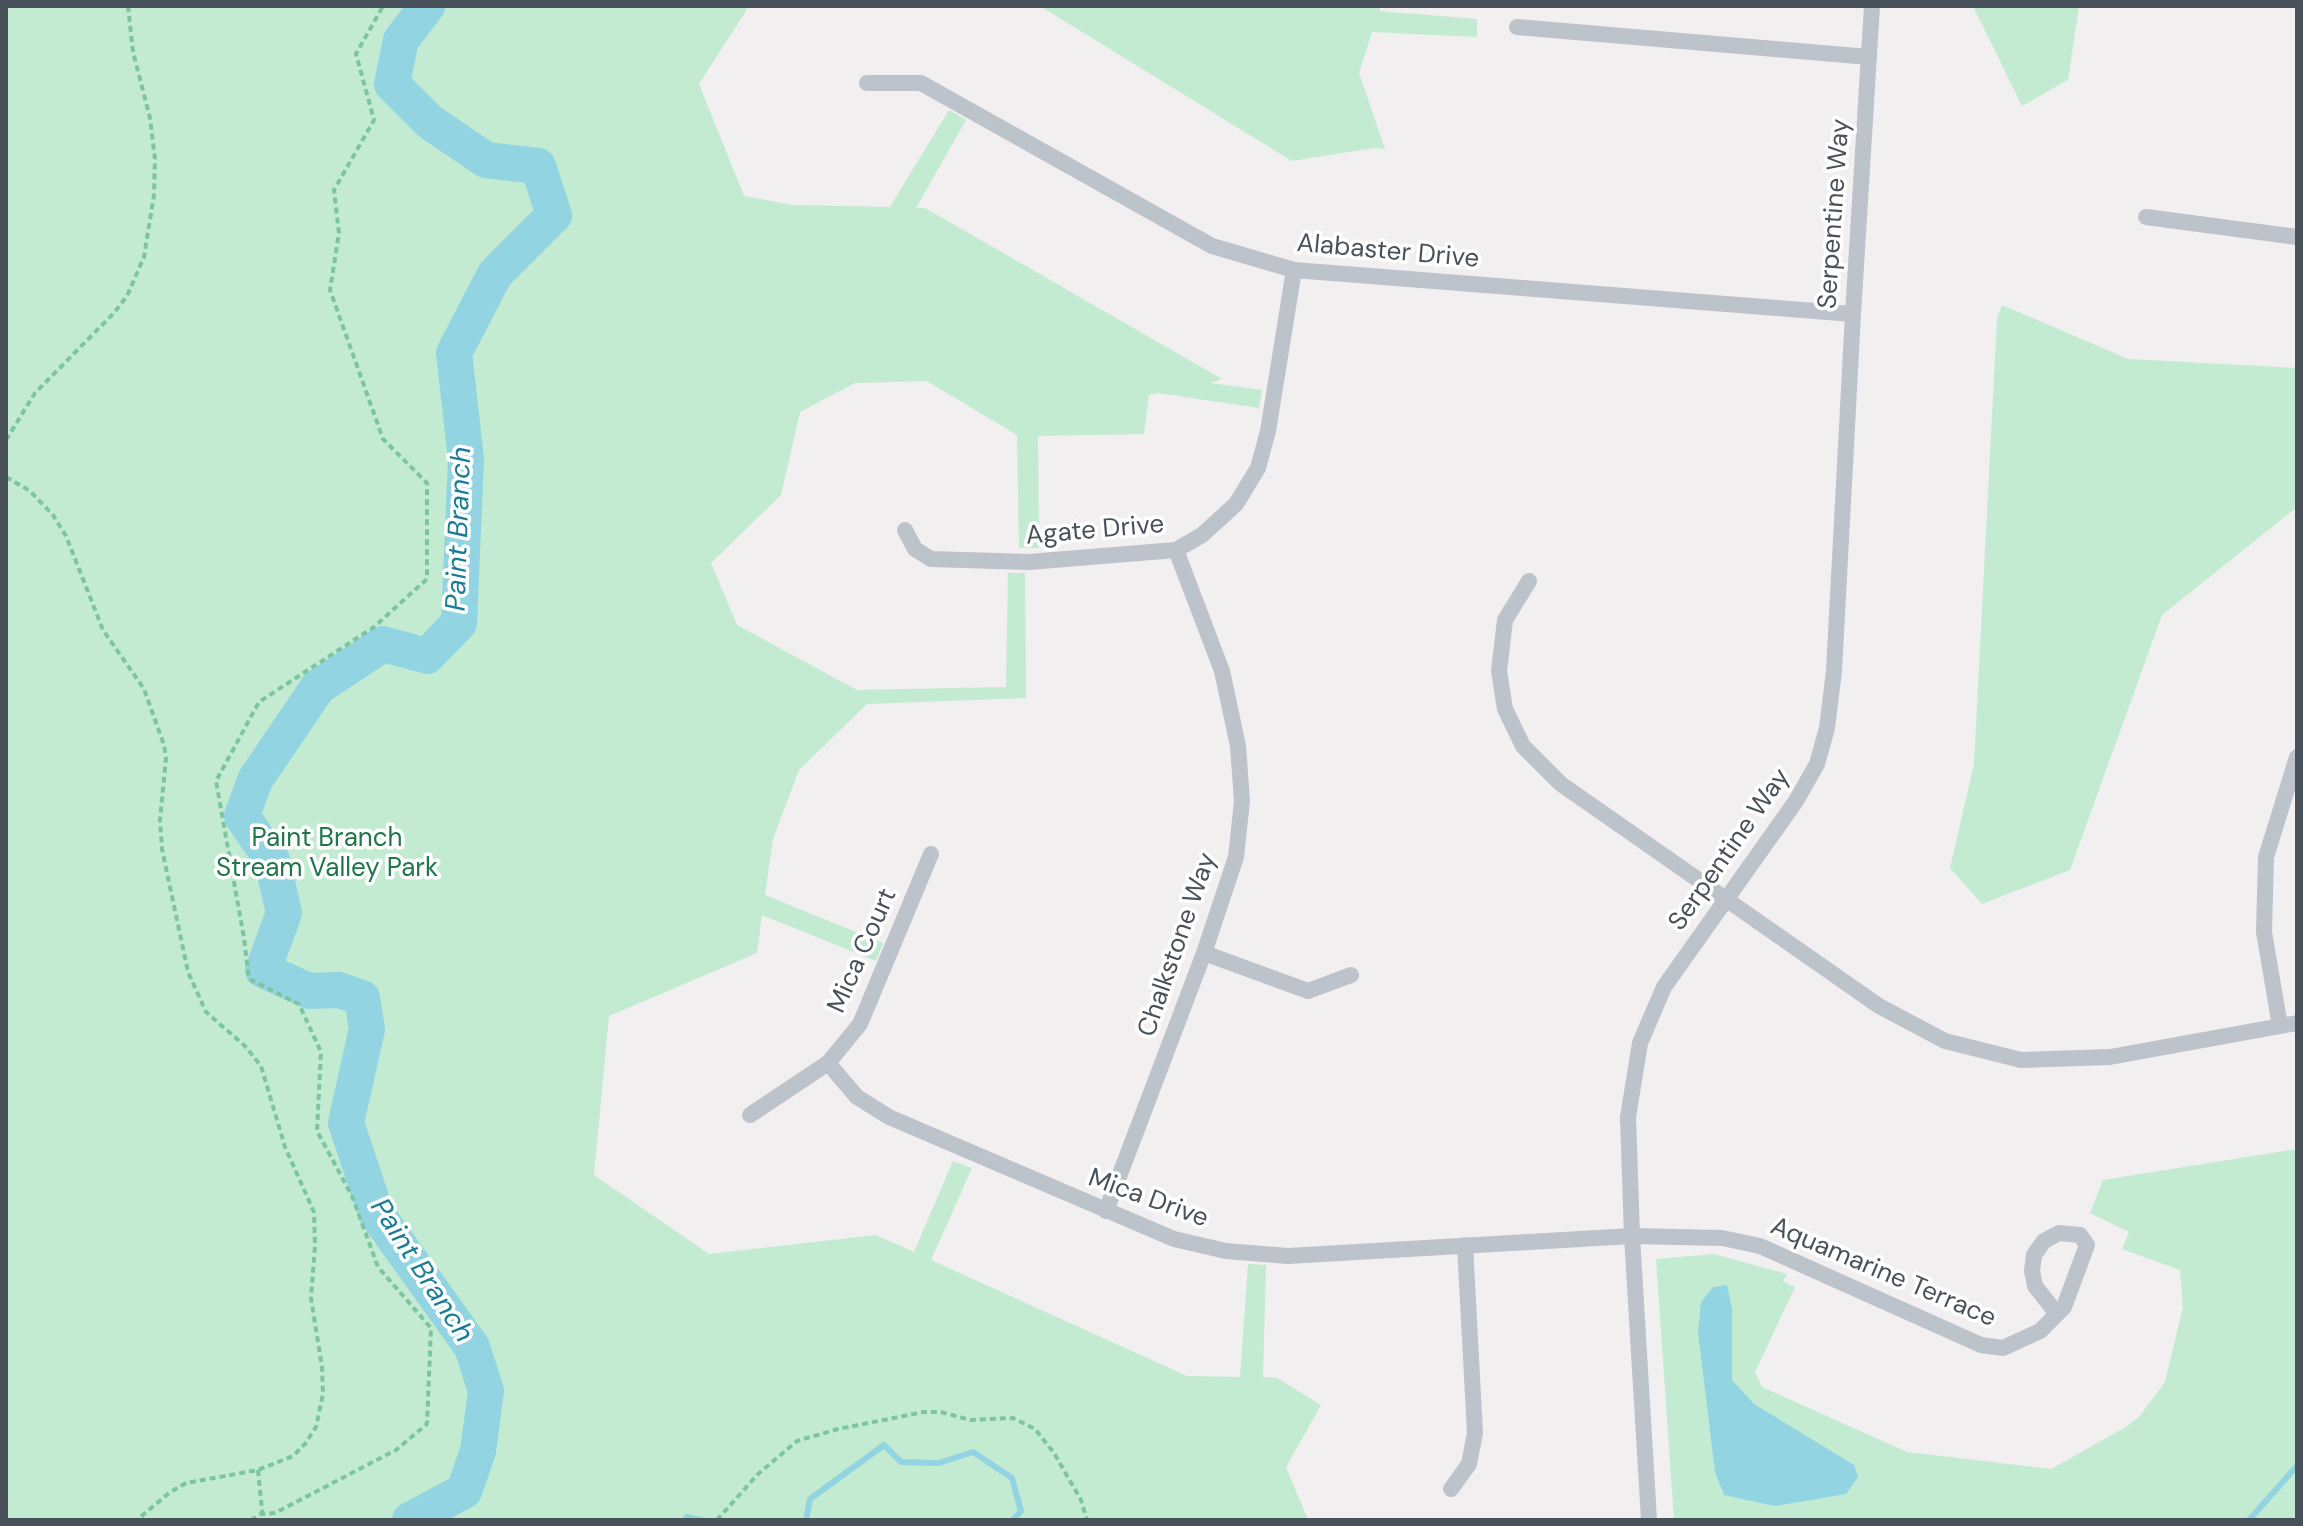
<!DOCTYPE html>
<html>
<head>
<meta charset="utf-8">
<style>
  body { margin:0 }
  #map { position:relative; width:2303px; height:1526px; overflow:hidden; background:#f1efef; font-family:"DM Sans",sans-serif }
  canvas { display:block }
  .frame { position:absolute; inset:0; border:8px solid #49525a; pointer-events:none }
</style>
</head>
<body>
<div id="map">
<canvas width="2303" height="1526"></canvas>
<div class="frame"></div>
</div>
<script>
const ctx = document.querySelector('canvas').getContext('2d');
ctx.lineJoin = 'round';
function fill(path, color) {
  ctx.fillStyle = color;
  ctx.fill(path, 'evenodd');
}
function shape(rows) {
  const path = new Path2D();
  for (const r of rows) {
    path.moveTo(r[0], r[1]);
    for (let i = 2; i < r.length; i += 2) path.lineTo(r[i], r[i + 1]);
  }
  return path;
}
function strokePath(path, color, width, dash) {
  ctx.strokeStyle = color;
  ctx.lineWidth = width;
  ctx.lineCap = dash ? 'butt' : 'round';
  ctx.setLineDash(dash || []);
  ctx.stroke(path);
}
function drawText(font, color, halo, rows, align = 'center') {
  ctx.font = font + ' "DM Sans",sans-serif';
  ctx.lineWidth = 7;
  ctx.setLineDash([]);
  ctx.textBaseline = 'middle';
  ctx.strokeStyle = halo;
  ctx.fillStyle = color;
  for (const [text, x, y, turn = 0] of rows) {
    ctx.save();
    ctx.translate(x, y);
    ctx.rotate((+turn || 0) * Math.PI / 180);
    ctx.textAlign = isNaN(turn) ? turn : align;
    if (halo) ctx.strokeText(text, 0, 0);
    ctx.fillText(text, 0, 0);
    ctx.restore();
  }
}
fill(shape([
  [6,6,749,6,699,84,744,196,793,205,890,207,949,110,966,120,916,208,925,208,1222,379,1210,383,1262,390,1259,408,1158,393,1149,395,1144,434,1038,436,1039,548,1019,548,1017,435,927,381,855,383,800,412,781,495,711,563,737,625,857,690,1006,687,1008,573,1025,573,1026,698,867,704,799,770,773,839,765,895,883,943,876,961,762,915,757,953,609,1016,594,1175,709,1254,876,1235,914,1252,953,1161,972,1168,931,1260,1187,1376,1240,1377,1248,1264,1266,1265,1263,1377,1277,1378,1321,1405,1286,1467,1308,1520,6,1520],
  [1040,6,1380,6,1379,11,1477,19,1477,37,1372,32,1359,73,1385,149,1374,148,1292,161],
  [1973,6,2079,6,2068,80,2022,106],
  [2002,305,2128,359,2297,368,2297,507,2162,615,2070,870,1982,904,1950,868,1974,764,1997,319],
  [2297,1149,2297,1520,1674,1520,1656,1259,1714,1254,1787,1274,1783,1281,1795,1287,1755,1372,1762,1387,1907,1452,2051,1469,2126,1427,2139,1417,2165,1382,2183,1307,2180,1270,2122,1249,2129,1232,2090,1213,2103,1180]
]), '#c2ebd1');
fill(shape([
  [1727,1285,1732,1309,1732,1380,1754,1404,1854,1465,1858,1477,1846,1494,1775,1506,1724,1495,1715,1472,1698,1332,1701,1302,1713,1287]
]), '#93d4e3');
strokePath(shape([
  [421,1515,434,1520],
  [685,1520,687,1517,701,1520],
  [806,1520,810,1499,884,1445,901,1462,939,1463,973,1452,1012,1478,1021,1511,1013,1520],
  [2249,1520,2297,1466]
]), '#93d4e3', 6);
strokePath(shape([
  [410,1520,464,1491,478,1451,486,1391,472,1347,376,1213,346,1123,367,1029,362,998,339,990,309,991,263,970,284,913,272,860,242,816,255,780,318,687,383,644,427,656,459,623,466,459,454,353,495,274,554,215,538,166,486,160,430,122,392,84,401,40,427,6]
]), '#93d4e3', 36);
strokePath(shape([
  [6,440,35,393,114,313,127,296,144,257,154,195,155,159,150,118,133,52,128,6],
  [6,477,30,491,53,515,66,536,103,630,144,689,164,745,166,758,160,820,162,849,188,972,206,1012,245,1046,261,1066,285,1147,314,1212,315,1246,311,1298,322,1367,323,1394,316,1427,305,1444,293,1456,258,1470,186,1483,169,1493,137,1520],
  [258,1470,263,1520],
  [251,1520,261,1514,275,1513,396,1450,427,1424,431,1328,378,1267,352,1196,317,1131,321,1052,299,1004,249,979,244,938,216,781,259,702,374,627,427,579,427,483,383,439,330,290,339,233,334,190,374,120,356,54,383,6],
  [717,1520,758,1474,797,1441,838,1429,924,1412,941,1412,970,1420,1013,1418,1035,1429,1054,1453,1081,1500,1087,1520]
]), '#7dc5a1', 4, [6, 4]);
strokePath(shape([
  [1517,27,1869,57],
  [867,83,921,83,1212,246,1294,270,1853,314],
  [2146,217,2297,237],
  [905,530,915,549,931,559,1029,562,1176,550,1202,535,1236,504,1258,468,1268,431,1294,270],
  [1529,581,1505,620,1499,671,1505,709,1523,746,1561,784,1879,1006,1945,1041,2021,1060,2110,1057,2297,1023],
  [1204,953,1308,991,1351,975],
  [2280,1026,2264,932,2266,857,2297,757],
  [828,1063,857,1097,889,1117,1174,1239,1226,1251,1288,1256,1632,1236,1722,1238,1760,1246,1981,1345,2003,1348,2040,1331,2064,1307,2087,1245,2080,1235,2059,1233,2044,1241,2034,1255,2032,1271,2035,1286,2057,1314],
  [750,1115,828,1063,860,1024,931,854],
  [1106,1211,1204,953,1236,857,1242,801,1238,746,1222,671,1176,550],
  [1451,1489,1469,1464,1475,1433,1465,1245],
  [1649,1520,1632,1236,1628,1117,1640,1043,1664,987,1796,801,1817,764,1827,728,1834,671,1853,314,1872,6]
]), '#bcc3ca', 16);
drawText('26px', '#49525a', '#fff', [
  ["Serpentine Way",1835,214,-86],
  ["Alabaster Drive",1388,252,5],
  ["Agate Drive",1095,531,-5],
  ["Serpentine Way",1730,850,-55],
  ["Chalkstone Way",1178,945,-71],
  ["Mica Court",863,951,-66],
  ["Mica Drive",1148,1199,20],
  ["Aquamarine Terrace",1883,1273,23]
]);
drawText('26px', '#20754a', '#fff', [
  ["Paint Branch",327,839],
  ["Stream Valley Park",327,869]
]);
drawText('italic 28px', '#1a7d95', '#fff', [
  ["Paint Branch",460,529,-88],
  ["Paint Branch",421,1271,57]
]);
</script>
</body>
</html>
